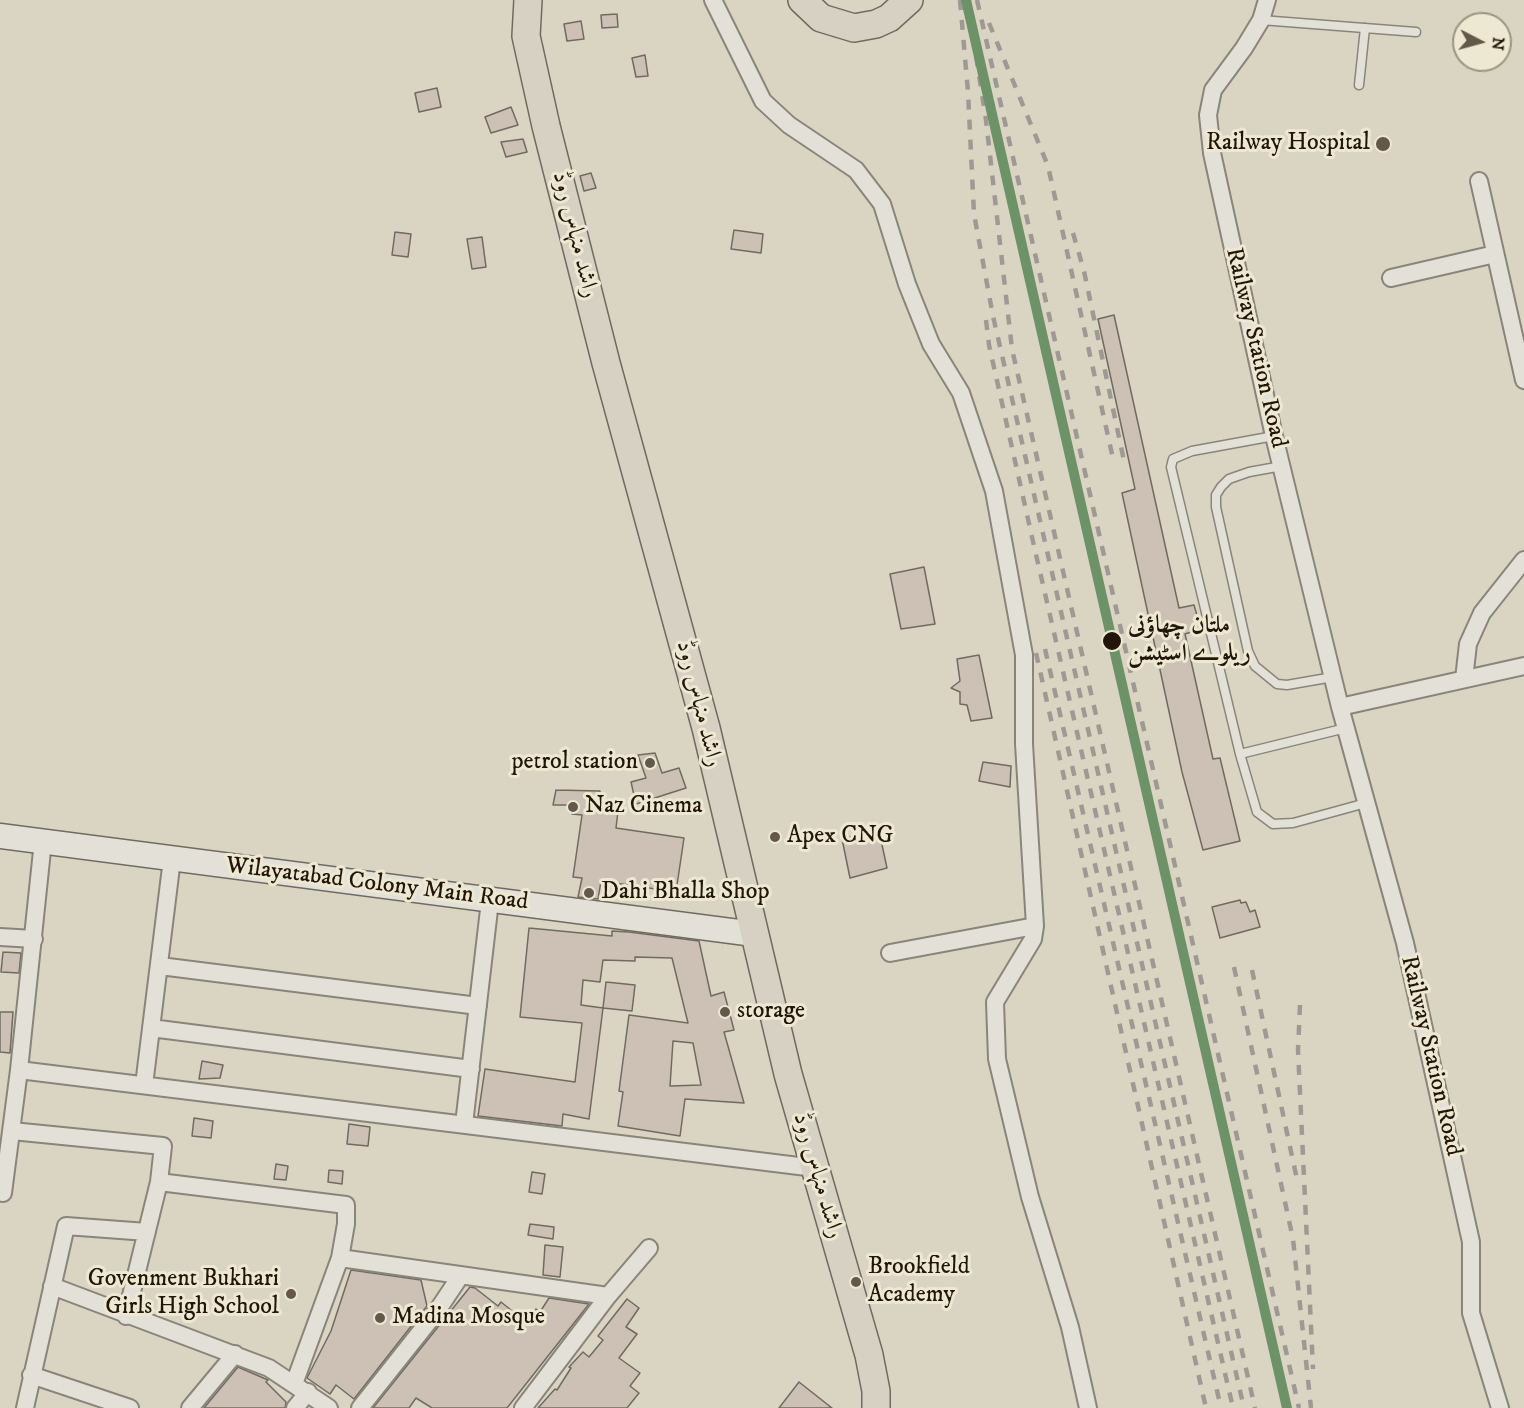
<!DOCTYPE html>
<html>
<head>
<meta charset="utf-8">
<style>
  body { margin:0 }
  #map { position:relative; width:1524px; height:1408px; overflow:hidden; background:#dad5c3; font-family:"IM FELL DW Pica",serif }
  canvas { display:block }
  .north { position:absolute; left:1452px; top:12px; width:60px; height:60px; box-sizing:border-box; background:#ede8d2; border:2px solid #9c9481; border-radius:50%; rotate:96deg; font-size:16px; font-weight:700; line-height:24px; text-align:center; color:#231508 }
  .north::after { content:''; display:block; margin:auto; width:21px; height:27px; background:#635849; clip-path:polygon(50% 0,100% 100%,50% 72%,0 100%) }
</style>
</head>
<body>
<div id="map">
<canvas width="1524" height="1408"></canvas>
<div class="north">N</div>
</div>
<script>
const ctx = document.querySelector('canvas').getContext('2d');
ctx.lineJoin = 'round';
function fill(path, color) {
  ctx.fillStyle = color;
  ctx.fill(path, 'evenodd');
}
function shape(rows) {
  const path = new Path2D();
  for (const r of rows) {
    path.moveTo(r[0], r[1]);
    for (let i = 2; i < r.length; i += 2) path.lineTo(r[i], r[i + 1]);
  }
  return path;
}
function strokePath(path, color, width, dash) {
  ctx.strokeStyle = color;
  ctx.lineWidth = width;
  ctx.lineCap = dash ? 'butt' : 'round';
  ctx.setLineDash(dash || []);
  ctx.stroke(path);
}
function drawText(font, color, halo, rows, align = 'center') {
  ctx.font = font + ' "IM FELL DW Pica",Amiri,serif';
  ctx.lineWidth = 6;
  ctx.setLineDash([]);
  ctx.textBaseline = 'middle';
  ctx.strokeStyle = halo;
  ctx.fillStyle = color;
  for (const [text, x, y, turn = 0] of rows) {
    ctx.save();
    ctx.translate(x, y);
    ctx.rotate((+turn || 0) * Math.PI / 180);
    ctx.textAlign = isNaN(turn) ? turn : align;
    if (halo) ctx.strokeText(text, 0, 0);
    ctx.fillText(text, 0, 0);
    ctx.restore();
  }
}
const building = shape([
  [617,14,618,27,602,28,601,15,617,14],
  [581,21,584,39,567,41,564,24,581,21],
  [645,55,648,76,636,77,632,58,645,55],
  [437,88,441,107,419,112,415,93,437,88],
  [511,107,518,125,491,133,485,117,511,107],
  [523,139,527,152,506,157,501,142,523,139],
  [591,173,596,188,584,191,580,176,591,173],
  [734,230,763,234,761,253,731,249,734,230],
  [395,232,411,234,408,257,392,255,395,232],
  [482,237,486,267,472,269,467,239,482,237],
  [1114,315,1179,608,1194,605,1201,629,1185,634,1213,759,1220,758,1240,841,1203,850,1182,772,1122,493,1135,489,1098,319,1114,315],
  [924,567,935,624,901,629,890,574,924,567],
  [979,655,992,718,971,721,967,705,960,704,960,692,951,688,960,681,957,659,979,655],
  [655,753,662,773,679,768,686,788,636,804,631,782,646,778,638,755,655,753],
  [983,762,1011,766,1010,787,979,781,983,762],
  [556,790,600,791,599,801,619,803,616,828,684,838,676,892,601,881,598,899,578,897,582,878,573,877,582,815,572,814,574,805,553,805,556,790],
  [879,831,887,868,850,878,842,839,879,831],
  [1240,900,1241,903,1246,902,1250,912,1255,910,1260,927,1220,938,1212,907,1240,900],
  [529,928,612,936,612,931,629,932,699,941,711,996,724,992,734,1030,724,1032,744,1103,685,1099,680,1136,618,1126,623,1092,619,1091,629,1015,688,1023,672,958,635,957,635,961,603,960,600,982,583,980,581,1005,603,1008,589,1119,563,1114,562,1126,478,1116,485,1069,575,1082,582,1023,520,1017,529,928],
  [673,1041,693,1043,701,1085,670,1086,673,1041],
  [3,952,21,953,19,973,1,972,3,952],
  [606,982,635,985,632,1011,603,1008,606,982],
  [0,1012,13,1012,10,1053,0,1052,0,1012],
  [202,1061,223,1065,220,1078,199,1079,202,1061],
  [194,1118,213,1121,211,1138,192,1136,194,1118],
  [349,1124,370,1127,368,1146,347,1144,349,1124],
  [276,1164,288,1166,286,1180,274,1179,276,1164],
  [329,1170,343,1171,342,1184,328,1182,329,1170],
  [532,1172,545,1174,542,1194,529,1192,532,1172],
  [530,1224,554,1227,553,1239,528,1235,530,1224],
  [545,1245,563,1247,560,1277,543,1275,545,1245],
  [351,1270,421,1280,427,1306,354,1399,336,1385,330,1394,307,1378,331,1331,351,1270],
  [470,1287,475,1288,498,1306,501,1302,526,1322,536,1309,540,1312,549,1298,589,1304,507,1408,432,1408,416,1398,409,1408,373,1408,470,1287],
  [627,1299,639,1308,626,1327,637,1334,619,1358,640,1373,630,1386,639,1393,627,1408,538,1408,555,1389,557,1390,571,1368,569,1367,583,1352,589,1357,603,1340,598,1336,627,1299],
  [238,1367,268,1380,266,1382,286,1402,285,1408,204,1408,238,1367],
  [799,1382,832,1408,779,1408,799,1382]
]);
fill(building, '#cdc0b4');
strokePath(building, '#706b61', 1.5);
const lane = shape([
  [1261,20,1416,32],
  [1359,85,1365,28],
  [1274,436,1192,451,1173,459,1171,467,1240,754,1257,812,1273,824,1293,823,1366,803],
  [1282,466,1249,472,1229,479,1221,487,1216,495,1216,507,1248,651,1255,666,1277,684,1287,685,1333,677],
  [1240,754,1346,728]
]);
const street = shape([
  [713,0,763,101,789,125,856,170,882,204,907,284,931,344,961,393,994,491,1024,655,1024,744,1035,926,1033,939,995,1002,997,1059,1030,1197,1070,1327,1088,1408],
  [1267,0,1261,20,1244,48,1213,90,1208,115,1212,153,1274,436,1340,707,1524,666],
  [1479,181,1524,380],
  [1391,278,1495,254],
  [1464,679,1468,644,1482,613,1524,560],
  [1340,707,1405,943,1471,1242,1471,1313,1500,1408],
  [0,937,34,939],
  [890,953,1035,926],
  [160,966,478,1006],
  [151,1028,471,1069],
  [19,1070,815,1168],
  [144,1085,172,859],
  [464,1124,490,901],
  [12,1131,163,1146,159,1182,126,1316],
  [159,1182,346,1205,346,1224,340,1258,294,1384],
  [3,1193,19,1070,43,841],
  [340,1258,608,1296],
  [52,1286,269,1368,329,1408],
  [31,1375,130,1408],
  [25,1408,66,1226,147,1232],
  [190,1408,235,1354],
  [295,1408,308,1392],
  [360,1408,437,1311,461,1275],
  [523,1408,608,1296,649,1248]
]);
const secondary = shape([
  [0,836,754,934]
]);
const primary = shape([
  [528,0,526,36,546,126,606,363,706,728,788,1074,869,1355,876,1391,876,1408],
  [802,0,821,18,854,28,876,24,889,18,909,0]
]);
strokePath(lane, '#8a857a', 11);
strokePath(street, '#8a857a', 20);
strokePath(secondary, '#706b61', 27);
strokePath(primary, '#706b61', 30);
strokePath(lane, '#e2e0d7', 8);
strokePath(street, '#e2e0d7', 16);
strokePath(secondary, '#e2e0d7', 24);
strokePath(primary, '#d7d1c3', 27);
strokePath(shape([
  [960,0,968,92,974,214,993,316,1244,1408],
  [977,0,1299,1408],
  [970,17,986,120,1012,349,1255,1408],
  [989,23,1048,166,1114,463],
  [1073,233,1084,271,1124,461],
  [986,320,989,345,1034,546,1233,1408],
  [1045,649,1221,1408],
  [1036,653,1206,1408],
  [1234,967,1293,1239,1311,1408],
  [1252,970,1298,1184],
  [1300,1005,1298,1050,1313,1369]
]), '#9e9a93', 4.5, [10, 10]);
strokePath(shape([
  [966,0,1287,1408]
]), '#6d9267', 10);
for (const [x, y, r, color] of [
  [1383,144,8,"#635849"],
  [1112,641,10,"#231508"],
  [650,763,6,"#635849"],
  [573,807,6,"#635849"],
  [775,837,6,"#635849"],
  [589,893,6,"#635849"],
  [725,1012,6,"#635849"],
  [856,1282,6,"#635849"],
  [291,1294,6,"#635849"],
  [380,1318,6,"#635849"]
]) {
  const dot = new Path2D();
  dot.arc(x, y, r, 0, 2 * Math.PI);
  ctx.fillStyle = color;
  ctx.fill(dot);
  strokePath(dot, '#ede8d2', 2);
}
drawText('24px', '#231508', '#ede8d2', [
  ["Railway Hospital",1370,144,"right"],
  ["petrol station",638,763,"right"],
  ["Naz Cinema",585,807],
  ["Apex CNG",787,837],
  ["Dahi Bhalla Shop",601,893],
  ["storage",737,1012],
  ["Brookfield",868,1268],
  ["Academy",868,1296],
  ["Govenment Bukhari",279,1280,"right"],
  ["Girls High School",279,1308,"right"],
  ["Madina Mosque",392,1318]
], 'left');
drawText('24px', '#231508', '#ede8d2', [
  ["راشد منہاس روڈ",574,235,76],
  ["Railway Station Road",1255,348,77],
  ["راشد منہاس روڈ",698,704,76],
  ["Wilayatabad Colony Main Road",377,885,7],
  ["Railway Station Road",1430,1056,77],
  ["راشد منہاس روڈ",817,1176,74]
]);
drawText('bold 24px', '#231508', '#ede8d2', [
  ["ملتان چھاؤنی",1128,627],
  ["ریلوے اسٹیشن",1128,655]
], 'left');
</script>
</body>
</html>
